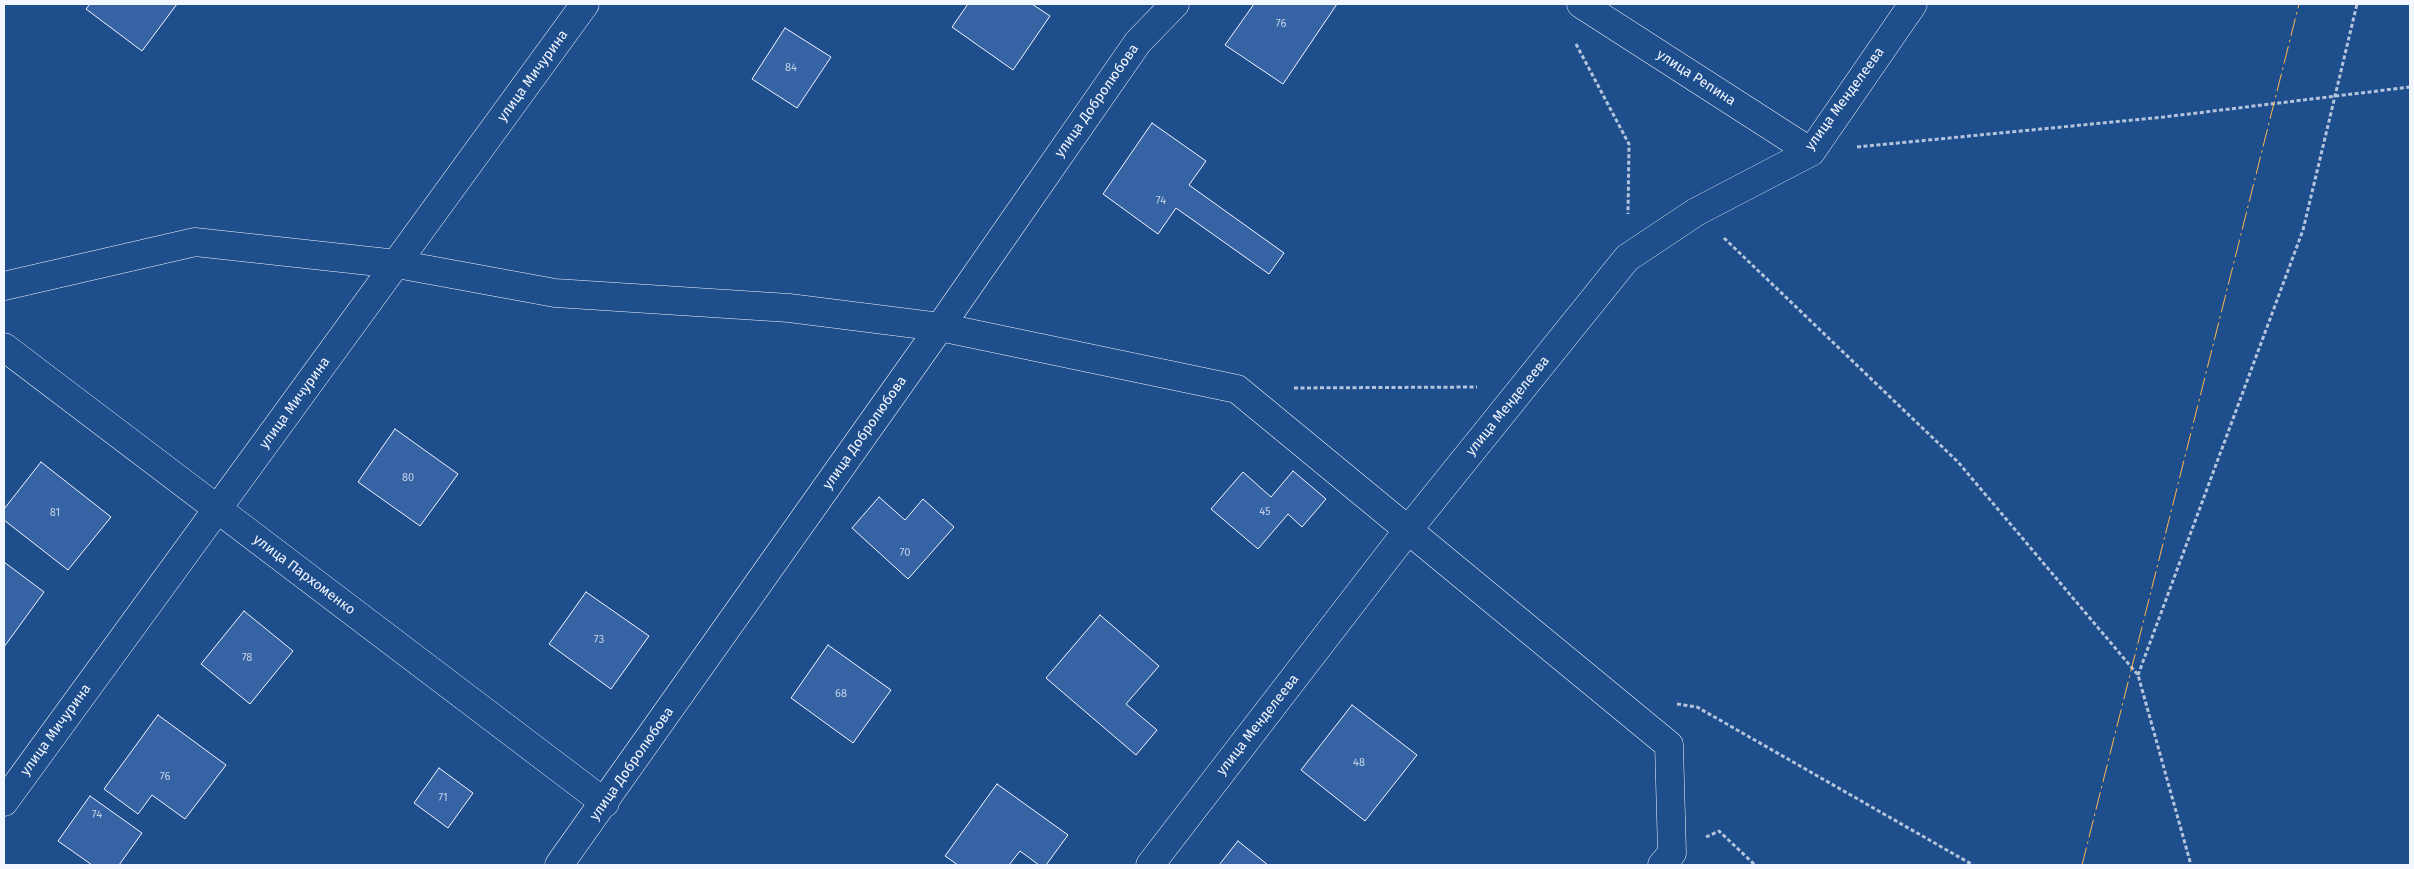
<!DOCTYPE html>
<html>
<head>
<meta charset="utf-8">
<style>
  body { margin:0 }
  #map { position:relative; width:2414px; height:869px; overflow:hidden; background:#1f4e8c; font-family:"Fira Sans",sans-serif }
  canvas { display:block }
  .frame { position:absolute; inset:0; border:5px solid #f2f6ff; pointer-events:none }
</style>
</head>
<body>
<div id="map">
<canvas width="2414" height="869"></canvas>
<div class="frame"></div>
</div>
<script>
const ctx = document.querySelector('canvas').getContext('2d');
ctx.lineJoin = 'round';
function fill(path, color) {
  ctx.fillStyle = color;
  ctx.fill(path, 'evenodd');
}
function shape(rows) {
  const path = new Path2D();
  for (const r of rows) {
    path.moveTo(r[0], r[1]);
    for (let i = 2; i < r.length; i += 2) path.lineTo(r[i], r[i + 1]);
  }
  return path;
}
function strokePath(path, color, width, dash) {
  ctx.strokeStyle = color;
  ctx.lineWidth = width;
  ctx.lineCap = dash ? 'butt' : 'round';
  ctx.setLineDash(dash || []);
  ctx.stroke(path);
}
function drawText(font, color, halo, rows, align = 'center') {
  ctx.font = font + ' "Fira Sans",sans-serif';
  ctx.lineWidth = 4;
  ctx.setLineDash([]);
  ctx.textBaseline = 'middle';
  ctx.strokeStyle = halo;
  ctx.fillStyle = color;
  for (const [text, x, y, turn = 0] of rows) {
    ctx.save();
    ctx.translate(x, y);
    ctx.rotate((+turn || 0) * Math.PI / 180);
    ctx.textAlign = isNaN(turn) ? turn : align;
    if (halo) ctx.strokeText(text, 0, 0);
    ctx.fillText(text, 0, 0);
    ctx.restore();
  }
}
const building = shape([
  [90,4,177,4,142,51,86,9,90,4],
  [968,4,1032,4,1050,16,1013,70,952,27,968,4],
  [1254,4,1337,4,1283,84,1225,45,1254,4],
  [785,28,831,57,797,108,752,79,785,28],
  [1152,123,1206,161,1189,185,1284,253,1269,274,1176,208,1158,234,1103,194,1152,123],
  [395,429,458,474,420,526,358,482,395,429],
  [41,462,111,517,68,570,4,520,4,509,41,462],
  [1293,471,1326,499,1302,527,1288,514,1258,549,1211,509,1243,472,1271,497,1293,471],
  [879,497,905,520,923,499,954,527,908,579,852,528,879,497],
  [4,562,44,592,4,647,4,562],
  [586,592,649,636,611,689,549,644,586,592],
  [244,611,293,651,250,704,201,664,244,611],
  [1100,615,1159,666,1126,704,1157,730,1136,755,1046,678,1100,615],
  [828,645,891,690,853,743,791,698,828,645],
  [1352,705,1417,755,1365,821,1301,770,1352,705],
  [158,715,226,765,185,819,152,795,138,814,104,789,158,715],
  [439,768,473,793,448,828,414,803,439,768],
  [997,784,1068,835,1046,865,1039,865,1020,851,1009,865,958,865,945,856,997,784],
  [90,796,142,833,119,865,92,865,58,841,90,796],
  [1238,841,1268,865,1219,865,1238,841]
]);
fill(building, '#3563a3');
strokePath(building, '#f2f6ff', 1);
const minor = shape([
  [1581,4,1811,152],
  [4,286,195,242,397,264,555,293,789,308,940,327,1237,389,1669,745,1672,853,1662,865],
  [4,347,605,803],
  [4,802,585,4],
  [559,865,940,327,1138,42,1175,4],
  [1150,865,1408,530,1627,258,1696,212,1811,152,1913,4]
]);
strokePath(minor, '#f2f6ff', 29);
strokePath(shape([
  [1576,44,1629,144,1628,214],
  [1857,147,2164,117,2410,87],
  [1724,238,1958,462,2138,675,2191,865],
  [1294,388,1477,387],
  [2138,675,2303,230,2357,4],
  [1677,704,1697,707,1973,865],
  [1706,837,1719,831,1755,865]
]), '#b3c4dc', 3, [4, 2.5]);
strokePath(minor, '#1f4e8c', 28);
strokePath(shape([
  [2082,865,2299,4]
]), '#ffb74d', 1, [18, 4, 2.5, 4]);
drawText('11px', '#c3d1e8', null, [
  ["76",1281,24],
  ["84",791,68],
  ["74",1161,201],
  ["80",408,478],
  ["45",1265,512],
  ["81",55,513],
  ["70",905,553],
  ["73",599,640],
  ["78",247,658],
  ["68",841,694],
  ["48",1359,763],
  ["76",165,777],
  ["71",443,798],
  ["74",97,815]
]);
drawText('14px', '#f2f6ff', '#1f4e8c', [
  ["улица Мичурина",533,76,-54],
  ["улица Репина",1696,78,33],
  ["улица Менделеева",1845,99,-54],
  ["улица Добролюбова",1097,101,-55],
  ["улица Мичурина",295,403,-54],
  ["улица Менделеева",1508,406,-51],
  ["улица Добролюбова",865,433,-55],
  ["улица Пархоменко",304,575,37],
  ["улица Менделеева",1258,725,-52],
  ["улица Мичурина",56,730,-54],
  ["улица Добролюбова",632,764,-55]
]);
</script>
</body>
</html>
